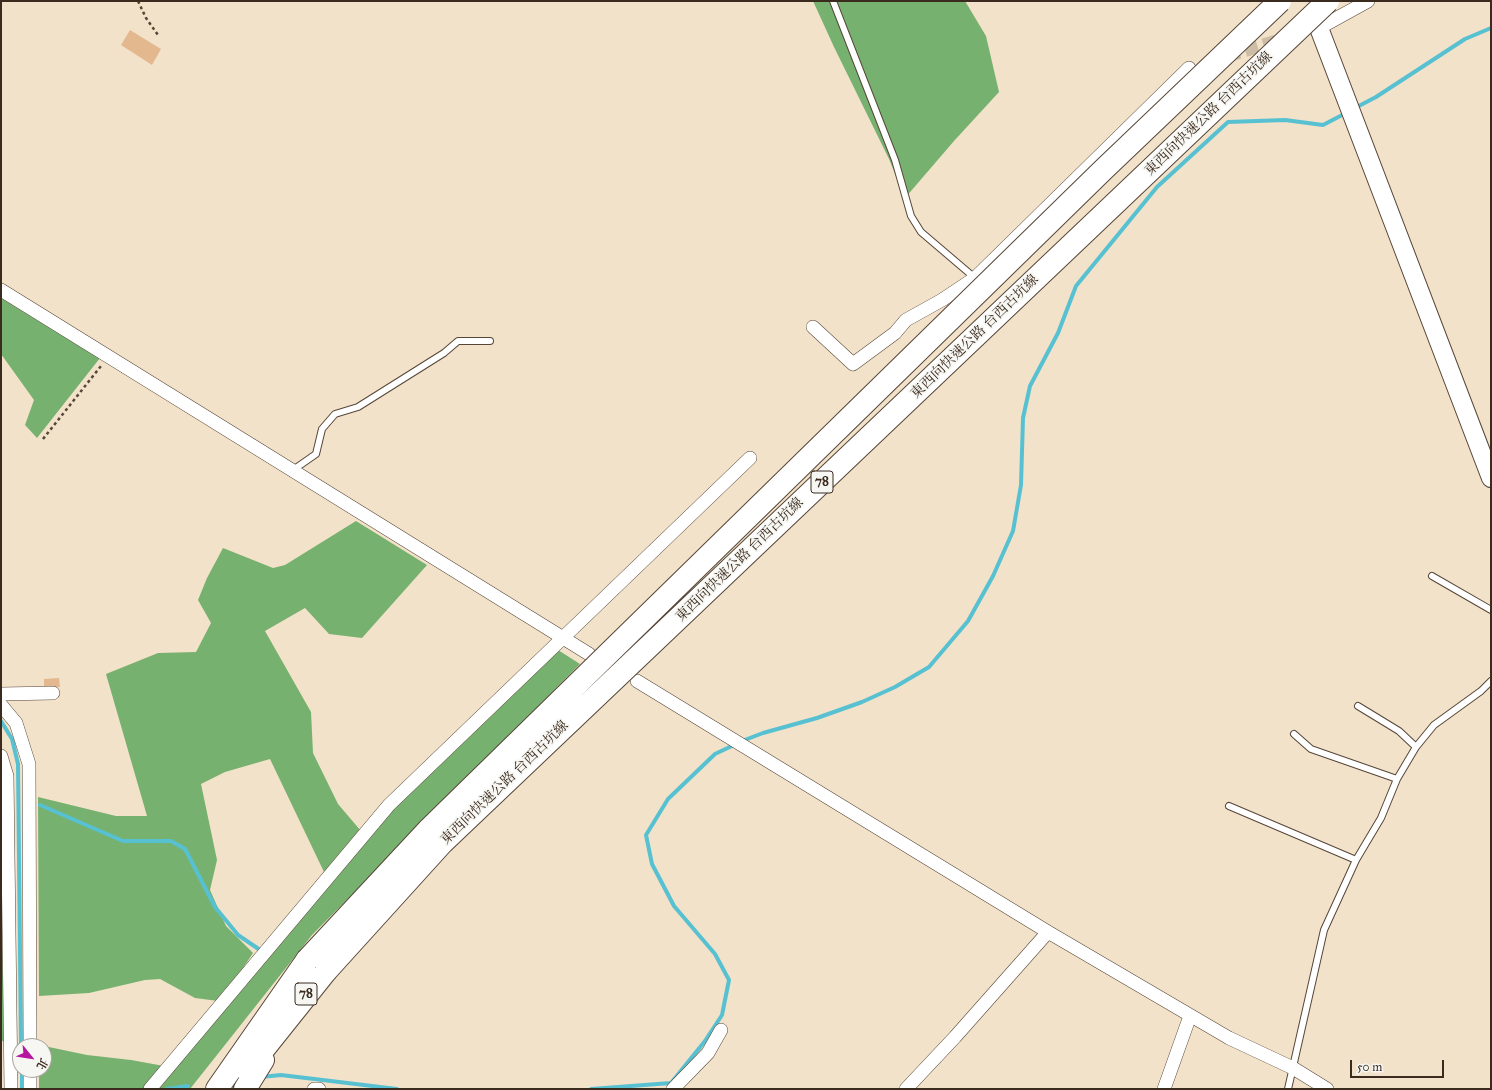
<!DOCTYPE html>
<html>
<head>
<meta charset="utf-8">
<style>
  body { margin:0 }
  #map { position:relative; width:1492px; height:1090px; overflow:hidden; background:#f2e2c9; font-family:"IM FELL Great Primer","Noto Serif TC",serif }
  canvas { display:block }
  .frame { position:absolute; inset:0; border:2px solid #3b2a1e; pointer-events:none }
  .north { position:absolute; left:12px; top:1038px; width:40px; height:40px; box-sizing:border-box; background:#f6f6f2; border:1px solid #aba49d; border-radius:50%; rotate:120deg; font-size:11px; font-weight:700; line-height:16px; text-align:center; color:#3b2a1e }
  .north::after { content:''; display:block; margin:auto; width:14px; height:18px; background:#b5179e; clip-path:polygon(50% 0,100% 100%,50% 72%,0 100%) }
  .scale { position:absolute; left:1350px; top:1060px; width:94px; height:18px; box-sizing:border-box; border:2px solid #3b2a1e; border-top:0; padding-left:5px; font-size:12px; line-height:14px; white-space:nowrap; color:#3b2a1e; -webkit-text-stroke:3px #f6f6f2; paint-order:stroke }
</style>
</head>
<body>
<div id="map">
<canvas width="1492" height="1090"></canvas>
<div class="frame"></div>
<div class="north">北</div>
<div class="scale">50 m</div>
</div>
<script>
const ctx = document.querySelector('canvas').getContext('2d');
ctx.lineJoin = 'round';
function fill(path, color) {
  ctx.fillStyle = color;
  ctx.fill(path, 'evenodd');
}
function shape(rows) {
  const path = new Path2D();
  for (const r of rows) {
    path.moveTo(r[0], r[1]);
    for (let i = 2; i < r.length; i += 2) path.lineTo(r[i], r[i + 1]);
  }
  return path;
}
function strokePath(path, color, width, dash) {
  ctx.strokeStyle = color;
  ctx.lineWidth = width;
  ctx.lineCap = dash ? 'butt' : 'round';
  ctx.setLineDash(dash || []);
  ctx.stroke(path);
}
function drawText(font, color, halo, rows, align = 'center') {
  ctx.font = font + ' "IM FELL Great Primer","Noto Serif TC",serif';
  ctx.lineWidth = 3.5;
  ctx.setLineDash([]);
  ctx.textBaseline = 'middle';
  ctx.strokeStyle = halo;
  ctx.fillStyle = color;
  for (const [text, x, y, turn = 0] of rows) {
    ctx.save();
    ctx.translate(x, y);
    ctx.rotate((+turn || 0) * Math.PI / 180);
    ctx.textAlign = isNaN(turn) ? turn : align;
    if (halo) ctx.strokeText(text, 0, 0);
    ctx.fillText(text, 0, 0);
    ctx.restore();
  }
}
fill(shape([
  [813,1,965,1,986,36,999,92,954,141,905,198,889,159,834,47],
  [1,297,100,358,37,438,25,425,34,400,1,354],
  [356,521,427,565,362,638,329,634,305,608,265,631,311,712,313,753,338,804,361,831,324,872,270,759,225,772,201,784,217,860,210,890,226,926,253,953,231,986,218,1001,195,998,160,979,145,980,89,993,39,996,38,797,116,816,147,816,106,674,158,653,196,652,211,623,198,600,207,578,223,548,273,568,285,565],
  [558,650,580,664,312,935,190,1089,156,1089,389,813],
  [1,846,4,1042,1,1040],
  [44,1046,87,1055,131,1060,164,1066,144,1089,39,1089,39,1070,44,1070]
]), '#77b16f');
strokePath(shape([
  [1355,108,1376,97,1465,39,1491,28],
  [1,721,12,739,18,764,21,1046],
  [742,741,763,733,817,718,862,702,895,687,929,667,968,621,993,576,1013,531,1021,485,1023,418,1030,386,1058,333,1076,286,1157,187,1228,122,1285,120,1323,125,1346,113],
  [40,805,123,841,171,841,185,849,215,907,238,935,263,952],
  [22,1070,22,1089],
  [261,1077,281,1075,397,1089],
  [167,1089,188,1086],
  [591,1089,671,1083,705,1041,722,1015,729,980,715,954,674,906,652,864,646,835,668,799,715,754,736,744]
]), '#57c1d2', 4);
fill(shape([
  [130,30,161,49,152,65,121,45],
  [59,678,60,687,44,688,44,679]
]), '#e4b88f');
strokePath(shape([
  [1227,56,1283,39]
]), '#cdbda7', 13, [13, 6]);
const lane = shape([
  [833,1,895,160,911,216,921,232,975,278],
  [293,470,316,454,322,429,335,414,358,407,444,353,458,341,490,341],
  [1432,576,1491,610],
  [1358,706,1399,731,1416,747],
  [1294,734,1311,749,1397,779],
  [1229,806,1356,860],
  [1288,1089,1324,930,1356,860,1381,818,1397,779,1416,747,1434,725,1481,691,1491,681]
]);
const street = shape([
  [1319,28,1368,1],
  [1,290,589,654],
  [813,327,853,364,895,333,906,320,942,300,975,278,1189,68],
  [637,681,1048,932,1229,1038,1293,1068,1327,1089],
  [1,694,53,693],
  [1,705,16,723,29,764,30,1046],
  [1,756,7,776,11,1089],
  [30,1070,30,1089],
  [150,1089,389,805,750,458],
  [314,1089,319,1089],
  [673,1089,708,1053,721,1030],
  [906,1089,955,1037,1048,932],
  [1164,1089,1190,1016]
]);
const secondary = shape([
  [1319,28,1491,478]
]);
const highway = shape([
  [247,1070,326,971],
  [217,1089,307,960],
  [245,1089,263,1060]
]);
strokePath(lane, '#564638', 8);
strokePath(street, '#564638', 14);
strokePath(secondary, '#564638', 20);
strokePath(highway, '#564638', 24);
strokePath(shape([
  [138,1,146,18,158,35],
  [43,439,101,366]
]), '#564638', 2.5, [3, 3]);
strokePath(lane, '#fff', 6);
strokePath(street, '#fff', 13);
strokePath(secondary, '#fff', 18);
strokePath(highway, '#fff', 22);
const highwayBridge = shape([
  [307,960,430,828,1103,170,1280,1],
  [326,971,442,843,1328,1]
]);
strokePath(highwayBridge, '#564638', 24, []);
strokePath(highwayBridge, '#fff', 22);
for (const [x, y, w] of [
  [822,482,22],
  [306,994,22]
]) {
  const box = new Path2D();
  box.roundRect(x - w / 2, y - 11, w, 22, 3);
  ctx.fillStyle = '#f6f6f2';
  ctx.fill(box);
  strokePath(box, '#3b2a1e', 1);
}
drawText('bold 13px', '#3b2a1e', null, [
  ["78",822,482],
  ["78",306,994]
]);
drawText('14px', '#3b2a1e', '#f6f6f2', [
  ["東西向快速公路 台西古坑線",1209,114,-44],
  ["東西向快速公路 台西古坑線",975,337,-44],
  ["東西向快速公路 台西古坑線",740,560,-44],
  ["東西向快速公路 台西古坑線",505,783,-44]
]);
</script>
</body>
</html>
